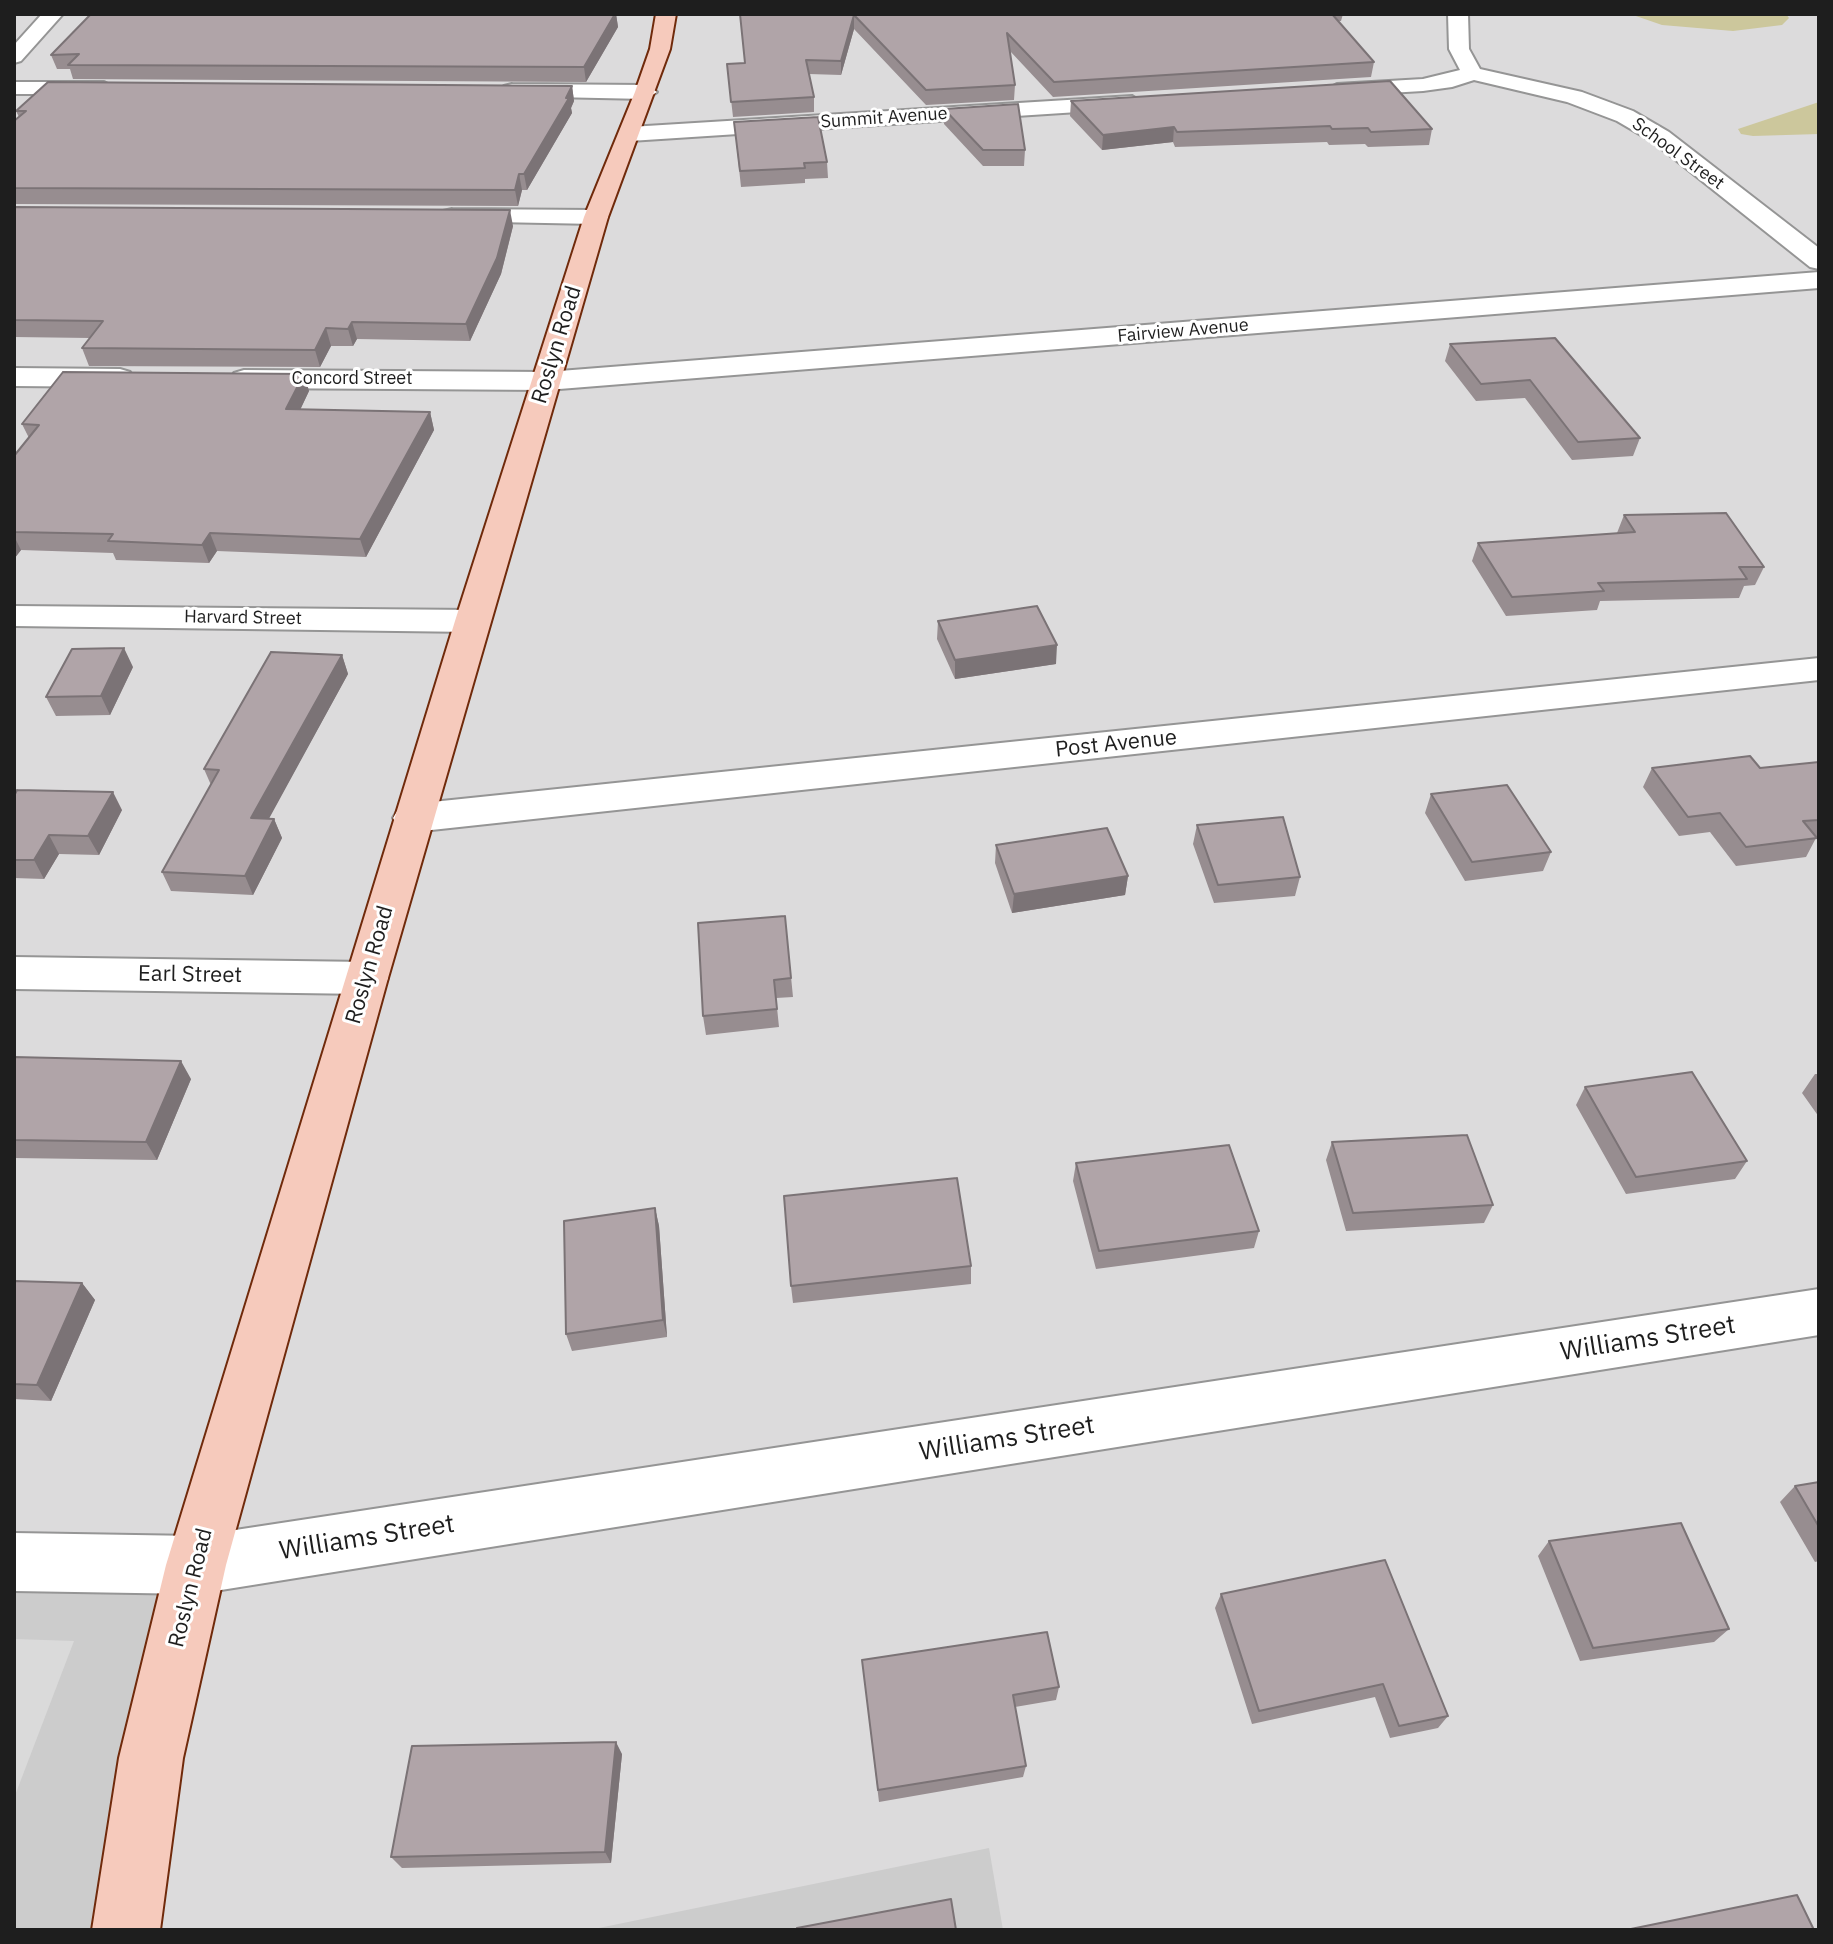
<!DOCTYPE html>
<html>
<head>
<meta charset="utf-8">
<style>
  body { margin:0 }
  #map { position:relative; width:1833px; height:1944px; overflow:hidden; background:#efe5e6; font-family:"IBM Plex Sans",sans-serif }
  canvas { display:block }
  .frame { position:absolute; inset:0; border:16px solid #1e1e1e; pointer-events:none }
</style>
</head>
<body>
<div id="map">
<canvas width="1833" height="1944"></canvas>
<div class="frame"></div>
</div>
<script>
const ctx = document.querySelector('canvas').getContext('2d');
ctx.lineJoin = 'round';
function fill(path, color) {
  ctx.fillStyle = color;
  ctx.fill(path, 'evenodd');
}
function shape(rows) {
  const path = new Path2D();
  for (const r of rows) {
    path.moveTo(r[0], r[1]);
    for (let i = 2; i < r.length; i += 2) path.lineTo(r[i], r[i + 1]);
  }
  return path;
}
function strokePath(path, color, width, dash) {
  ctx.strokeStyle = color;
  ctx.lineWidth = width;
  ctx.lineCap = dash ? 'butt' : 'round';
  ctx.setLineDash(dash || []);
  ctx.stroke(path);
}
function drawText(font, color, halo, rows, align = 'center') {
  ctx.font = font + ' "IBM Plex Sans",sans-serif';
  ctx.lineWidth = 6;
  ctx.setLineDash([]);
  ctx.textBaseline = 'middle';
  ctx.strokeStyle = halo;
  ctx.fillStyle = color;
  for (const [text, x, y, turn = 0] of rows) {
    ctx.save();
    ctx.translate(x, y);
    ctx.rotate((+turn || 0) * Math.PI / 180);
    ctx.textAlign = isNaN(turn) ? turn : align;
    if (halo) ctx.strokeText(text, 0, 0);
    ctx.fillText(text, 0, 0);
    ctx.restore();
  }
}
fill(shape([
  [14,14,1819,14,1819,1930,14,1930]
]), '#dcdbdc');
fill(shape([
  [14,1580,173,1583,116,1930,14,1930],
  [989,1848,1003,1930,589,1930]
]), '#ccc');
fill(shape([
  [1786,14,1789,18,1782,25,1733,31,1662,25,1633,15],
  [1819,102,1819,134,1753,136,1741,134,1738,129]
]), '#ccc79c');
fill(shape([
  [14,1639,74,1641,14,1798]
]), '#dadada');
const minor = shape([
  [42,14,63,14,21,61,14,63,14,45,42,14],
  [1448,14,1468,14,1469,49,1480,69,1582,92,1633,111,1669,132,1819,248,1819,269,1810,267,1653,142,1617,121,1567,102,1474,80,1452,87,1423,91,1337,96,1326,90,1337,84,1423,79,1460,70,1449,49,1448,14],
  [14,82,104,82,115,88,104,94,14,94,14,82],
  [512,84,646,85,657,92,646,99,504,96,501,91,504,86,512,84],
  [1132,96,1143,103,1140,108,630,141,622,139,619,134,622,129,630,127,1132,96],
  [452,209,596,210,605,212,608,217,605,222,596,224,443,221,440,216,443,211,452,209],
  [1819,272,1819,288,547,390,244,388,234,385,230,379,234,373,244,370,547,372,1819,272],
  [14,368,120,369,130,372,134,378,130,384,120,387,14,386,14,368],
  [14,606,473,610,485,614,491,621,485,628,473,632,14,626,14,606],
  [1819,658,1819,680,413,832,399,828,393,818,399,808,413,804,1819,658],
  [14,957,366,962,382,966,388,978,382,990,366,994,14,989,14,957],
  [1819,1289,1819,1335,196,1594,14,1591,14,1533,196,1536,1819,1289]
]);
const secondary = shape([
  [656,14,676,14,670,49,608,217,388,978,226,1565,183,1758,160,1930,92,1930,119,1758,166,1565,455,621,584,217,635,92,650,49,656,14]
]);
strokePath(minor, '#959595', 4);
strokePath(secondary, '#702a0b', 4);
fill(minor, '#fff');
fill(secondary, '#f6cabc');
fill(shape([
  [616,14,618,27,586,82,73,79,70,69,57,69,51,55],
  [740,14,1343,14,1341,21,1337,21,1374,62,1371,77,1053,97,1010,51,1015,85,1014,100,926,105,854,29,841,75,809,74,814,97,814,112,733,117,727,64,745,63],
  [572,86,574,101,571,108,572,113,527,190,522,190,518,206,14,204,14,121,19,117,16,111],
  [1071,101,1432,129,1429,145,1368,147,1365,144,1329,145,1327,142,1175,147,1173,142,1102,150,1070,116],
  [944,109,1025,150,1024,166,983,166,944,124],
  [734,122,827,162,828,178,805,179,805,183,741,187],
  [14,207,513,226,501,274,470,341,357,339,353,346,331,346,320,367,89,366,82,348,90,338,14,337],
  [1555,338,1640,438,1633,456,1572,460,1525,398,1476,401,1445,361,1450,344],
  [304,374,309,391,300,410,430,412,434,430,366,557,217,551,209,563,116,560,113,553,21,550,14,559,14,456,29,438,22,424],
  [1624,515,1764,567,1755,585,1744,586,1739,598,1600,601,1597,610,1506,616,1472,561,1478,543,1617,533],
  [938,621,1056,664,955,679,937,639],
  [342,655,348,674,268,819,274,819,282,838,253,895,171,891,162,872,211,785,204,769],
  [133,667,110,715,56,716,46,697],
  [1819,762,1819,838,1816,838,1806,857,1736,866,1710,832,1679,836,1643,787,1652,768,1760,768],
  [1431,794,1551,852,1543,871,1465,881,1425,813],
  [14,796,122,810,99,855,59,854,44,879,14,878],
  [1197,825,1300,877,1295,896,1214,903,1193,844],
  [996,845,1128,876,1125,895,1012,913,995,863],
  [785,916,793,997,776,998,779,1027,706,1035,703,1016],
  [14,1057,191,1079,157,1160,14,1158],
  [1815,1074,1819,1074,1819,1117,1802,1093],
  [1585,1087,1747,1161,1735,1179,1626,1194,1576,1105],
  [1332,1142,1493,1205,1484,1223,1346,1231,1326,1160],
  [1076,1163,1259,1231,1254,1248,1096,1269,1073,1181],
  [655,1208,659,1226,667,1337,572,1351,566,1334],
  [971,1266,971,1284,793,1303,791,1286],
  [14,1281,82,1283,95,1300,51,1401,14,1399],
  [1819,1480,1819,1561,1815,1562,1780,1502,1795,1486,1817,1483],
  [1549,1541,1729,1629,1714,1642,1580,1661,1538,1556],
  [1221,1594,1448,1716,1438,1728,1390,1738,1375,1697,1252,1724,1215,1608],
  [862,1660,1059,1687,1056,1700,1015,1707,1026,1766,1023,1777,879,1802],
  [622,1754,611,1863,402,1868,391,1857]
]), '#978d90');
fill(shape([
  [616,14,618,27,586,82,584,67],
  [854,15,854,29,841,75,841,61],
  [572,86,574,101,571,108,572,113,527,190,524,174],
  [1174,127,1173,142,1102,150,1103,135],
  [519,174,522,190,518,206,515,190],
  [510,210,513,226,501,274,470,341,466,324],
  [352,322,357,339,353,346,348,329],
  [326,328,331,346,320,367,315,350],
  [304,374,309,391,292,427,286,409],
  [430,412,434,430,366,557,360,539],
  [210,533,217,551,209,563,202,545],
  [14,536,21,550,14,559],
  [1057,645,1056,664,955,679,955,660],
  [124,648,133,667,110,715,101,696],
  [342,655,348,674,259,837,251,818],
  [113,792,122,810,99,855,88,836],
  [274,819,282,838,253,895,245,876],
  [49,835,59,854,44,879,34,860],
  [1128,876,1125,895,1012,913,1014,894],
  [181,1061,191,1079,157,1160,146,1142],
  [655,1208,659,1226,667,1337,663,1320],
  [82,1283,95,1300,51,1401,37,1385],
  [616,1742,622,1754,611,1863,605,1852]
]), '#7b7376');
const building = shape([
  [91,14,615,14,584,67,68,65,79,54,51,55,91,14],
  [740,14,1332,14,1374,62,1054,82,1007,33,1015,85,926,90,854,15,841,61,806,60,814,97,731,102,727,64,745,63,740,14],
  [1390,81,1432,129,1371,132,1368,128,1332,129,1330,126,1177,132,1174,127,1103,135,1071,101,1390,81],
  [48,82,572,86,566,98,569,98,524,174,519,174,515,190,14,188,14,121,26,111,16,111,48,82],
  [1018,104,1025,150,983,150,944,109,1018,104],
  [818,117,827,162,804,163,805,168,740,171,734,122,818,117],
  [14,207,510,210,497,258,466,324,352,322,348,329,326,328,315,350,82,348,103,321,14,320,14,207],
  [1555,338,1640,438,1578,442,1530,380,1481,384,1450,344,1555,338],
  [63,372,304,374,286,409,430,412,360,539,210,533,202,545,108,541,113,534,14,532,14,456,39,425,22,424,63,372],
  [1726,513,1764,567,1739,567,1747,579,1598,583,1604,591,1512,597,1478,543,1635,532,1624,515,1726,513],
  [1037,606,1057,645,955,660,938,621,1037,606],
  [124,648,101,696,46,697,72,649,124,648],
  [271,652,342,655,251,818,274,819,245,876,162,872,219,770,204,769,271,652],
  [1750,756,1760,768,1819,762,1819,820,1803,821,1817,838,1746,847,1720,813,1688,817,1652,768,1750,756],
  [1507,785,1551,852,1472,862,1431,794,1507,785],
  [17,790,113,792,88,836,49,835,34,860,14,860,14,796,17,790],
  [1283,817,1300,877,1218,885,1197,825,1283,817],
  [1107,828,1128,876,1014,894,996,845,1107,828],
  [785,916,791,978,774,980,777,1009,703,1016,698,923,785,916],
  [14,1057,181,1061,146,1142,14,1140,14,1057],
  [1692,1072,1747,1161,1636,1177,1585,1087,1692,1072],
  [1467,1135,1493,1205,1353,1213,1332,1142,1467,1135],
  [1229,1145,1259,1231,1099,1251,1076,1163,1229,1145],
  [957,1178,971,1266,791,1286,784,1196,957,1178],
  [655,1208,663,1320,566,1334,564,1221,655,1208],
  [14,1281,82,1283,37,1385,14,1384,14,1281],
  [1819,1482,1819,1527,1795,1486,1819,1482],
  [1681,1523,1729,1629,1593,1648,1549,1541,1681,1523],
  [1385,1560,1448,1716,1399,1726,1383,1684,1259,1711,1221,1594,1385,1560],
  [1047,1632,1059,1687,1013,1695,1026,1766,878,1790,862,1660,1047,1632],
  [616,1742,605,1852,391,1857,412,1746,616,1742],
  [1797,1895,1814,1930,1626,1930,1797,1895],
  [951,1899,956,1930,798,1930,797,1928,951,1899]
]);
fill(building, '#b0a4a8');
strokePath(building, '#7b7376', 2);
drawText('18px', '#1e1e1e', '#fff', [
  ["Summit Avenue",884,118,-4],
  ["School Street",1678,154,36],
  ["Fairview Avenue",1183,331,-5],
  ["Concord Street",352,379],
  ["Harvard Street",243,618,1]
]);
drawText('22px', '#1e1e1e', '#fff', [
  ["Roslyn Road",557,345,-73],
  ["Post Avenue",1116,744,-6],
  ["Roslyn Road",370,965,-74],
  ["Earl Street",190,975,1],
  ["Roslyn Road",191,1588,-76]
]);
drawText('26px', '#1e1e1e', '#fff', [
  ["Williams Street",1648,1339,-9],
  ["Williams Street",1007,1439,-9],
  ["Williams Street",367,1538,-9]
]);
</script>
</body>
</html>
